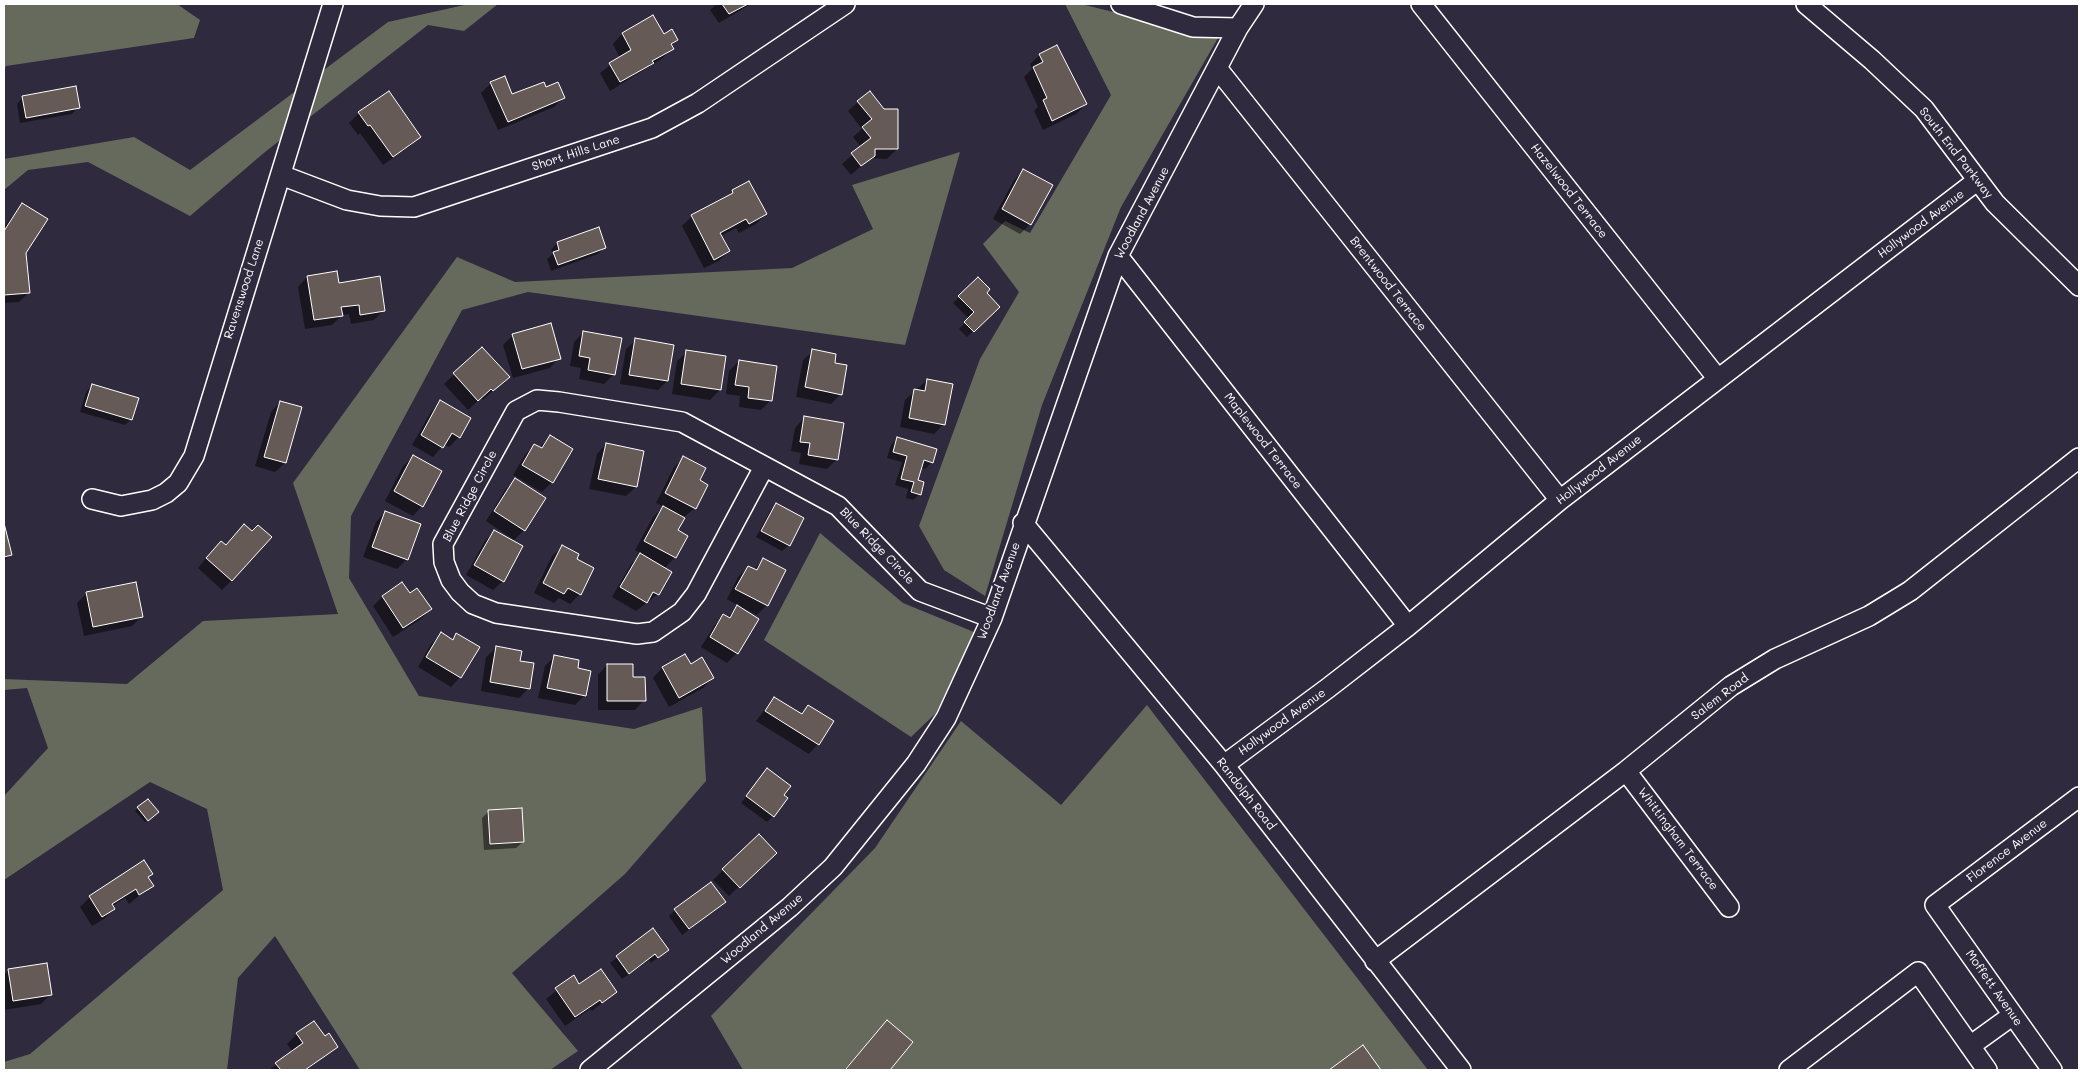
<!DOCTYPE html>
<html>
<head>
<meta charset="utf-8">
<style>
  body { margin:0 }
  #map { position:relative; width:2083px; height:1074px; overflow:hidden; background:#2f2a3d; font-family:Mali,sans-serif }
  canvas { display:block }
  .frame { position:absolute; inset:0; border:5px solid #fff; pointer-events:none }
</style>
</head>
<body>
<div id="map">
<canvas width="2083" height="1074"></canvas>
<div class="frame"></div>
</div>
<script>
const ctx = document.querySelector('canvas').getContext('2d');
ctx.lineJoin = 'round';
function fill(path, color) {
  ctx.fillStyle = color;
  ctx.fill(path, 'evenodd');
}
function shape(rows) {
  const path = new Path2D();
  for (const r of rows) {
    path.moveTo(r[0], r[1]);
    for (let i = 2; i < r.length; i += 2) path.lineTo(r[i], r[i + 1]);
  }
  return path;
}
function strokePath(path, color, width, dash) {
  ctx.strokeStyle = color;
  ctx.lineWidth = width;
  ctx.lineCap = dash ? 'butt' : 'round';
  ctx.setLineDash(dash || []);
  ctx.stroke(path);
}
function drawText(font, color, halo, rows, align = 'center') {
  ctx.font = font + ' Mali,sans-serif';
  ctx.lineWidth = 4.5;
  ctx.setLineDash([]);
  ctx.textBaseline = 'middle';
  ctx.strokeStyle = halo;
  ctx.fillStyle = color;
  for (const [text, x, y, turn = 0] of rows) {
    ctx.save();
    ctx.translate(x, y);
    ctx.rotate((+turn || 0) * Math.PI / 180);
    ctx.textAlign = isNaN(turn) ? turn : align;
    if (halo) ctx.strokeText(text, 0, 0);
    ctx.fillText(text, 0, 0);
    ctx.restore();
  }
}
fill(shape([
  [4,4,177,4,200,20,194,38,6,66,4,70],
  [469,4,498,4,464,31,428,25,265,152,190,216,88,162,28,170,4,190,4,159,134,137,190,170,388,22],
  [1065,4,1081,4,1218,38,1121,207,1042,405,985,596,944,570,919,526,980,359,1019,292,983,244,1005,221,1030,233,1111,95],
  [960,152,905,345,528,292,462,310,351,516,349,578,419,696,634,729,702,707,706,781,625,874,512,973,578,1051,550,1070,360,1070,275,936,238,978,227,1070,4,1070,4,1062,30,1054,223,890,207,809,150,782,4,880,4,796,48,748,27,688,4,690,4,679,127,684,203,621,338,614,293,483,457,257,515,282,792,268,873,229,852,185],
  [820,533,903,603,974,632,936,713,911,737,764,640],
  [1147,705,1428,1070,743,1070,711,1016,875,848,961,721,1061,805]
]), '#656a5d');
fill(shape([
  [717,4,751,4,719,23,710,10],
  [653,17,664,35,677,40,671,46,672,48,663,58,610,91,600,73,620,58,613,44,622,34],
  [1040,55,1086,104,1076,114,1043,130,1034,111,1038,107,1024,77,1032,69,1030,64],
  [491,83,511,96,546,89,563,98,554,107,498,130,481,93],
  [389,93,420,137,410,146,383,165,360,133,358,135,349,123,359,113],
  [23,97,78,107,72,114,20,123,17,104],
  [858,102,897,149,887,159,870,158,851,175,842,164,861,147,853,137,862,129,848,111],
  [1023,171,1030,224,1020,234,993,219,1014,180],
  [733,191,766,214,756,224,739,233,736,228,721,236,729,251,719,261,704,268,682,226,692,216,725,199],
  [22,204,29,292,19,302,4,303,4,227],
  [557,243,605,247,598,254,551,271,547,259,553,254,551,250],
  [307,277,338,284,384,310,374,320,351,324,349,314,342,315,332,325,305,329,298,287],
  [978,279,985,293,998,307,967,337,959,329,969,319,953,303],
  [584,332,614,374,604,384,579,379,581,368,570,366,574,342],
  [513,335,559,358,550,368,513,378,503,345],
  [636,340,667,381,658,390,620,384,626,349],
  [482,348,498,386,483,400,481,398,468,410,444,384],
  [813,351,833,364,841,394,831,404,796,397,803,360],
  [687,352,720,390,710,400,672,394,677,361],
  [739,361,770,401,761,410,739,407,740,396,726,394,729,371],
  [927,380,944,424,934,434,900,427,905,400],
  [92,385,131,419,125,425,80,412,86,392],
  [280,402,285,463,275,472,255,466,271,412],
  [441,402,459,437,449,447,444,444,433,457,412,445,431,412],
  [804,418,837,459,827,469,799,464,801,453,791,451,795,428],
  [550,437,571,449,552,482,542,492,513,475,525,455,534,445,539,448],
  [897,439,932,462,925,469,921,467,917,481,920,494,913,500,906,498,908,489,895,485,902,462,887,458,891,445],
  [606,444,643,452,636,487,626,496,589,489,597,454],
  [413,457,422,506,413,516,385,501,403,466],
  [684,458,698,481,695,508,684,517,676,531,675,557,664,569,658,594,636,611,612,597,631,564,641,554,635,550,653,517,664,507,656,503,674,467],
  [515,480,524,530,514,540,486,521,505,490],
  [776,505,789,545,782,551,756,537,770,511],
  [385,512,419,524,406,560,397,569,363,557,376,522],
  [4,528,10,555,4,561],
  [494,531,503,581,493,590,466,575,485,541],
  [234,535,232,580,222,590,198,568,211,552,225,546],
  [562,547,575,560,580,594,570,604,559,598,554,603,534,593,552,556],
  [764,559,785,571,766,606,757,615,743,608,742,610,758,619,737,653,727,663,701,647,714,626,724,616,727,618,739,606,727,599,738,577,748,567,753,570],
  [87,593,142,616,132,626,84,636,77,603],
  [409,594,430,609,421,619,393,637,373,606,382,597],
  [441,634,451,640,457,635,460,677,451,687,418,667,431,644],
  [496,648,519,662,529,688,519,698,481,691,486,657],
  [685,655,690,665,713,678,703,688,669,707,653,678,662,668],
  [554,657,576,669,585,695,575,705,538,698,545,666],
  [607,665,632,678,644,700,635,710,598,710,598,675],
  [774,698,800,714,808,707,818,744,809,754,756,721],
  [767,770,783,795,773,816,767,822,741,803],
  [138,808,154,815,145,822,135,811],
  [489,811,523,842,516,848,484,850,482,818],
  [759,836,775,852,729,896,713,880],
  [144,862,147,878,152,885,129,904,125,898,112,906,114,909,104,919,92,926,80,907,90,897],
  [725,902,682,935,669,916,675,910],
  [653,930,668,950,651,963,649,960,622,979,610,963],
  [9,970,50,995,41,1004,4,1010,4,975],
  [573,977,579,986,616,992,592,1011,590,1009,565,1026,546,999],
  [887,1022,911,1042,888,1070,844,1070],
  [297,1034,325,1038,337,1047,307,1070,269,1070,293,1052,287,1044]
]), '#0007');
const building = shape([
  [722,4,748,4,729,14,722,4],
  [653,15,664,34,672,29,678,40,671,44,674,49,652,61,654,63,620,82,609,63,631,50,622,33,653,15],
  [1057,45,1087,104,1052,121,1043,100,1047,98,1033,67,1043,62,1039,54,1057,45],
  [505,76,512,94,544,82,546,87,558,82,565,98,508,122,490,82,505,76],
  [76,86,80,108,26,118,22,96,76,86],
  [389,91,421,137,393,157,370,125,368,126,358,112,389,91],
  [870,91,884,109,898,109,898,149,875,149,875,156,861,166,851,153,871,138,862,127,872,119,857,101,870,91],
  [1023,169,1053,185,1031,225,1002,209,1023,169],
  [749,181,767,214,749,224,746,219,720,233,730,251,714,260,691,215,733,193,732,190,749,181],
  [22,203,48,219,26,253,30,293,4,295,4,231,22,203],
  [599,227,606,248,558,265,553,252,559,250,557,242,599,227],
  [337,271,339,283,380,276,385,311,360,315,359,305,341,307,343,316,314,320,307,276,337,271],
  [978,277,990,289,987,293,1000,307,974,332,964,322,974,312,958,296,978,277],
  [551,323,561,359,522,369,512,334,551,323],
  [583,331,622,338,615,375,588,370,590,358,579,356,583,331],
  [635,338,674,345,668,381,629,375,635,338],
  [482,347,510,377,493,391,491,389,478,401,453,373,482,347],
  [812,349,836,354,835,363,847,365,842,395,805,387,812,349],
  [686,350,726,356,721,390,681,384,686,350],
  [739,360,777,366,772,401,748,398,749,387,735,385,739,360],
  [927,379,953,384,945,425,909,418,914,389,925,391,927,379],
  [92,384,139,398,132,420,85,406,92,384],
  [440,400,471,418,460,438,452,433,443,448,421,435,440,400],
  [280,401,302,407,286,463,264,457,280,401],
  [804,416,844,423,838,460,808,455,810,443,800,442,804,416],
  [550,435,573,449,553,483,522,465,534,444,542,448,550,435],
  [897,437,937,449,933,463,924,460,918,480,924,482,921,495,911,492,914,482,901,479,907,456,893,452,897,437],
  [606,443,644,451,637,487,598,479,606,443],
  [413,455,442,471,423,507,394,491,413,455],
  [683,456,706,468,700,480,708,485,696,509,665,493,683,456],
  [515,478,546,498,525,531,494,511,515,478],
  [776,503,804,518,790,546,761,531,776,503],
  [663,506,685,518,678,530,688,536,676,558,644,541,663,506],
  [385,511,421,524,408,560,372,547,385,511],
  [4,523,12,555,4,557,4,523],
  [244,524,252,531,258,525,272,537,232,581,206,558,221,541,226,545,244,524],
  [494,530,523,546,504,582,474,565,494,530],
  [562,545,579,554,577,559,594,568,581,595,568,588,564,594,543,583,562,545],
  [640,553,672,572,659,595,653,592,647,603,620,587,640,553],
  [763,558,786,570,768,606,735,589,748,566,757,570,763,558],
  [136,582,143,617,93,627,86,592,136,582],
  [402,582,410,593,417,588,432,609,403,628,382,596,402,582],
  [737,605,759,619,738,654,710,637,723,614,730,618,737,605],
  [441,632,453,640,456,633,480,647,461,678,426,657,441,632],
  [496,646,522,651,520,661,534,663,530,689,490,682,496,646],
  [685,654,691,664,702,657,714,678,679,698,662,667,685,654],
  [554,655,579,660,578,668,591,671,586,696,547,688,554,655],
  [607,664,633,664,633,677,645,677,646,701,607,701,607,664],
  [774,697,802,714,808,705,834,721,819,745,765,711,774,697],
  [767,768,791,786,784,795,788,798,774,817,746,796,767,768],
  [148,799,159,812,148,821,137,807,148,799],
  [522,808,524,842,490,844,488,810,522,808],
  [759,834,777,853,740,888,722,869,759,834],
  [144,860,153,874,148,877,154,886,139,895,136,889,112,904,115,909,102,917,89,896,144,860],
  [711,882,726,902,689,929,674,909,711,882],
  [653,928,669,950,658,958,655,954,629,974,616,956,653,928],
  [47,963,52,995,13,1001,8,969,47,963],
  [601,969,617,992,602,1003,600,1000,575,1017,555,988,574,975,579,984,601,969],
  [887,1020,913,1042,890,1070,845,1070,887,1020],
  [314,1021,325,1036,329,1033,338,1047,305,1070,281,1070,275,1063,303,1043,296,1033,314,1021],
  [1363,1045,1381,1070,1329,1070,1363,1045]
]);
fill(building, '#665a56');
strokePath(building, '#fff', 1);
const minor = shape([
  [1121,4,1193,27,1238,28],
  [1421,4,1718,379],
  [1806,4,1872,60,1924,109,1995,203,2079,286],
  [1217,68,1560,500],
  [281,175,347,200,380,206,414,207,652,128,698,103,845,4],
  [1118,256,1408,626],
  [764,467,696,594,682,612,653,632,637,634,496,613,473,604,460,592,451,580,444,562,443,544,516,411,537,400,559,402,682,422,838,506,920,591,992,618],
  [92,499,121,506,152,500,166,493,178,483,194,456,333,4],
  [1023,523,1224,765,1461,1070],
  [1224,765,1328,688,1408,626,1560,500,1978,180],
  [1626,771,1729,907],
  [1375,961,1626,771,1731,686,1775,659,1869,616,1910,591,2079,458],
  [1970,1046,2013,1015],
  [590,1070,790,907,833,867,916,764,946,718,992,618,1118,256,1238,28,1254,4],
  [1789,1070,1918,972,1987,1070],
  [2052,1070,1935,905,2079,797]
]);
strokePath(minor, '#fff', 22);
strokePath(minor, '#2f2a3d', 19);
drawText('12px', '#fff', '#2f2a3d', [
  ["Short Hills Lane",576,153,-18],
  ["South End Parkway",1956,153,52],
  ["Hazelwood Terrace",1569,191,52],
  ["Woodland Avenue",1142,213,-62],
  ["Hollywood Avenue",1921,224,-37],
  ["Brentwood Terrace",1388,284,52],
  ["Ravenswood Lane",244,289,-72],
  ["Maplewood Terrace",1263,441,52],
  ["Hollywood Avenue",1599,470,-38],
  ["Blue Ridge Circle",470,496,-62],
  ["Blue Ridge Circle",877,546,46],
  ["Woodland Avenue",999,591,-70],
  ["Salem Road",1720,697,-37],
  ["Hollywood Avenue",1282,722,-36],
  ["Randolph Road",1246,794,52],
  ["Whittingham Terrace",1678,839,53],
  ["Florence Avenue",2007,851,-37],
  ["Woodland Avenue",762,929,-40],
  ["Moffett Avenue",1994,988,55]
]);
</script>
</body>
</html>
